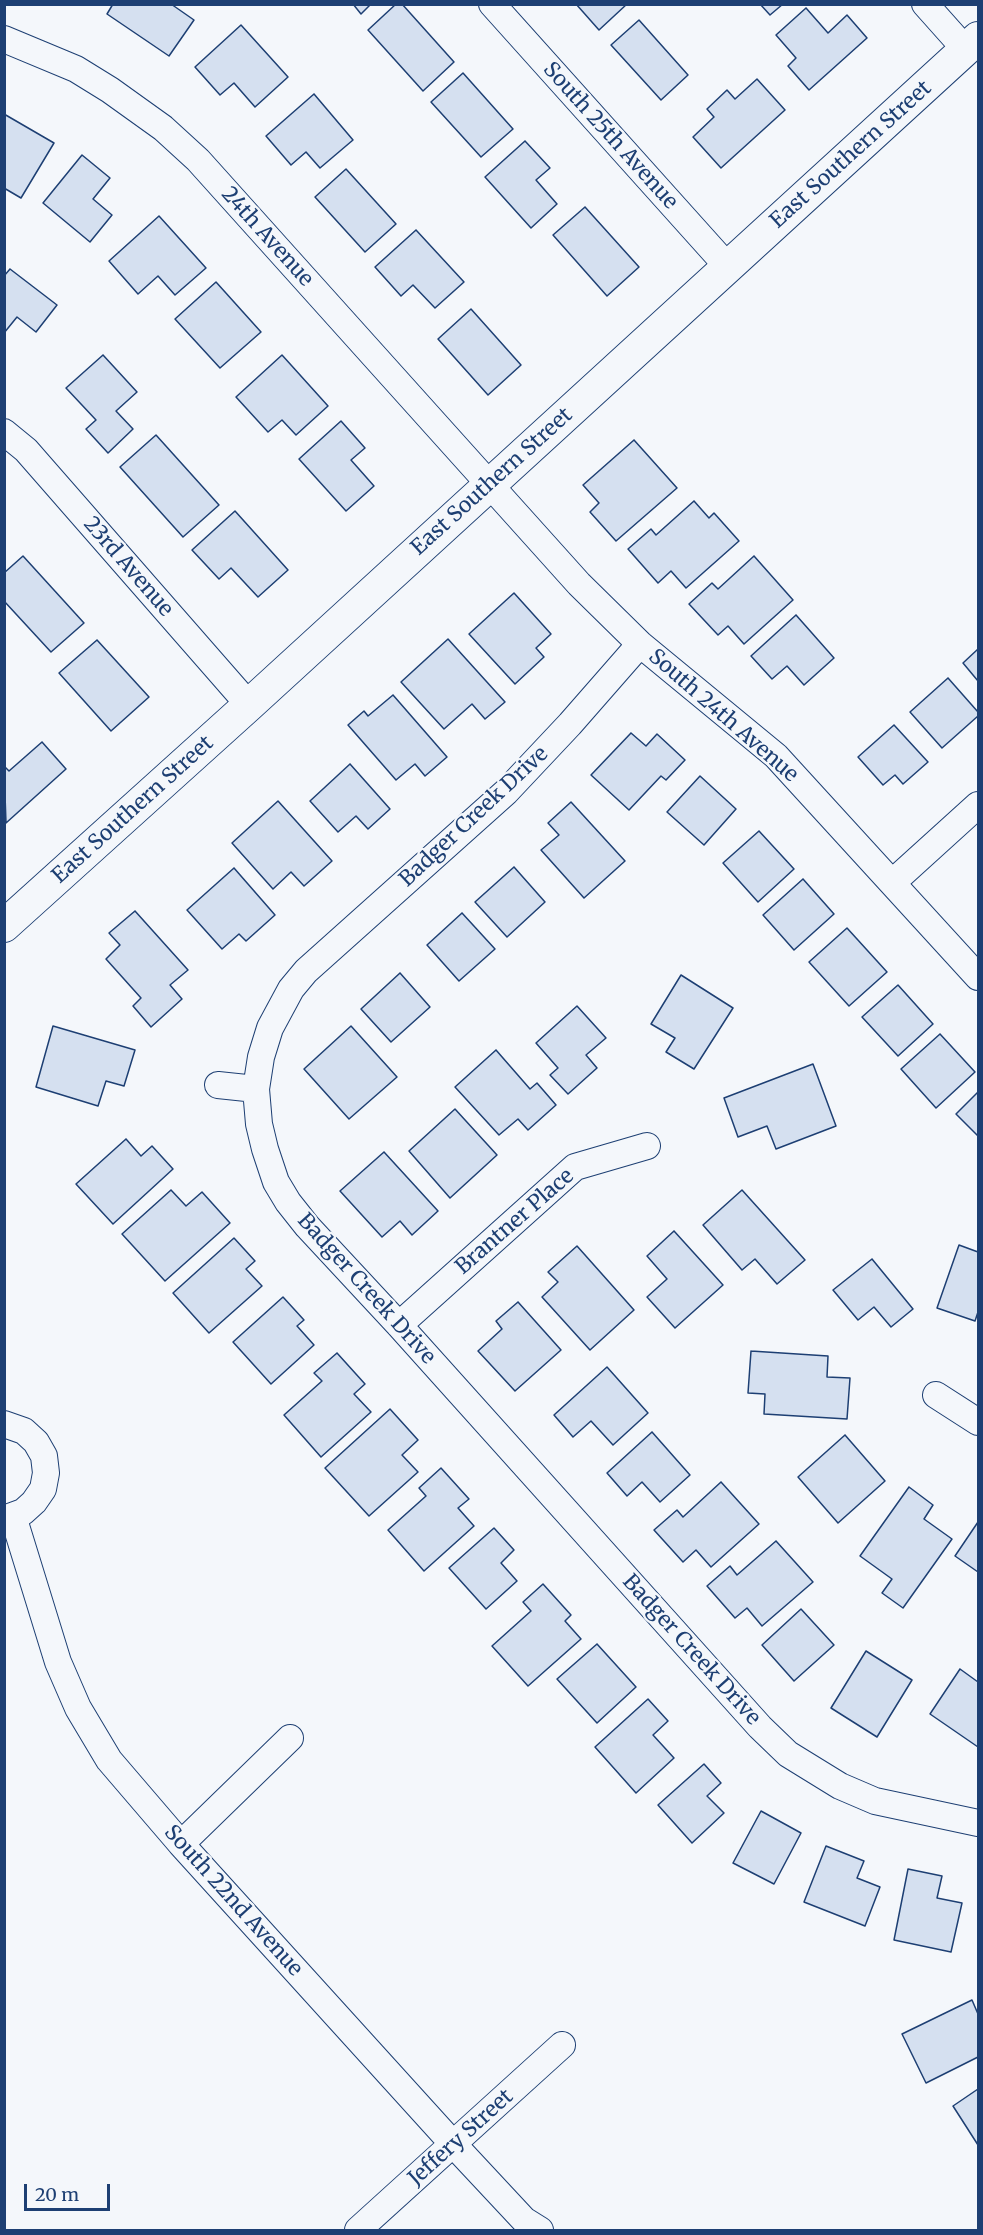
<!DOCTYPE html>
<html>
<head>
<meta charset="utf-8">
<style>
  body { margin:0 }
  #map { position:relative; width:983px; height:2235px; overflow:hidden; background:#f4f7fb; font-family:Merriweather,serif }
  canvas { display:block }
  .frame { position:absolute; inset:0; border:6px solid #1d3f73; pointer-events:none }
  .scale { position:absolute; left:24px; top:2184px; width:86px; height:27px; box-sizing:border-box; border:3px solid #1d3f73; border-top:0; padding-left:8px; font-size:18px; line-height:21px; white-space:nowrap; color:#1d3f73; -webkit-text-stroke:4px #f4f7fb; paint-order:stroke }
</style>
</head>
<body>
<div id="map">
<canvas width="983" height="2235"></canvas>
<div class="frame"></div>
<div class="scale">20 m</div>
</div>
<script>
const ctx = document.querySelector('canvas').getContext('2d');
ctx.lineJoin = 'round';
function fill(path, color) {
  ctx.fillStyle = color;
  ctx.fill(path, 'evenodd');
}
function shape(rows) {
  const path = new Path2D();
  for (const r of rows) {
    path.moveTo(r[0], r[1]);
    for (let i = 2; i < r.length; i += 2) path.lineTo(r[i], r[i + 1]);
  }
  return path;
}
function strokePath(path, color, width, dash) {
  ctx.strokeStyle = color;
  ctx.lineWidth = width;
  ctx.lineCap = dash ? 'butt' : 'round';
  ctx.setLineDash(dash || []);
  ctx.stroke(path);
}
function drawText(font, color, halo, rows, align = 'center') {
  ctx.font = font + ' Merriweather,serif';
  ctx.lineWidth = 4.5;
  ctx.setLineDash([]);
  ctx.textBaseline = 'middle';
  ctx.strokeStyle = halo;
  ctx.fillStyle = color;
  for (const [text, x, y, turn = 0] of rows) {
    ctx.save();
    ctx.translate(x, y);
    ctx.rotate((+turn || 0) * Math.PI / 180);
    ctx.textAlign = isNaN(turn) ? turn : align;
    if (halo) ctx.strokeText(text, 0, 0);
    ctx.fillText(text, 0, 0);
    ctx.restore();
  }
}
const building = shape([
  [113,4,171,4,194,20,169,56,107,14,113,4],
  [353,4,371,4,361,14,353,4],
  [396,4,402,4,454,62,423,91,368,30,396,4],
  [576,4,627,4,599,30,576,4],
  [760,4,783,4,770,15,760,4],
  [806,8,828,33,847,15,867,38,809,90,788,66,796,58,776,35,806,8],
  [639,20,688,75,661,100,611,45,639,20],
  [241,25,288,77,255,107,234,83,220,95,195,67,241,25],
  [463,73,513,129,481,157,431,102,463,73],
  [757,79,785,110,721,168,693,137,714,117,707,109,727,90,735,99,757,79],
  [314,94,353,140,320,168,306,152,291,165,266,136,314,94],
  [4,114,54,143,21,198,4,188,4,114],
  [525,141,550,168,536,180,557,204,531,228,485,177,525,141],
  [82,155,110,178,93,199,112,215,90,242,43,203,82,155],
  [346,169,396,224,365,252,315,197,346,169],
  [585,207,639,267,607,296,553,235,585,207],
  [159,216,206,268,175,295,158,276,138,294,109,261,159,216],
  [416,230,464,282,435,308,413,285,401,296,375,267,416,230],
  [10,269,57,305,36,332,17,317,4,333,4,276,10,269],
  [216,282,261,332,220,368,175,319,216,282],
  [471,309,521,365,488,395,438,339,471,309],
  [103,355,137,392,116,411,133,429,108,453,86,429,96,420,66,388,103,355],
  [282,355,328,406,296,435,282,420,268,432,236,397,282,355],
  [341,421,365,448,351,460,374,486,346,511,299,459,341,421],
  [156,435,219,505,183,537,120,467,156,435],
  [634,440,677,488,616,541,590,512,599,503,583,485,634,440],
  [694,501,709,518,714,513,739,541,686,588,671,571,658,583,628,549,651,529,656,535,694,501],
  [235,511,288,570,258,597,231,568,219,579,192,550,235,511],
  [23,556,84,623,51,652,4,601,4,573,23,556],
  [754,556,793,600,744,644,728,626,718,635,689,604,712,583,718,589,754,556],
  [514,593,551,634,536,648,544,657,515,684,469,634,514,593],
  [796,615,834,658,804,685,787,666,772,679,751,656,796,615],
  [448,639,505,702,485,719,472,704,444,729,401,682,448,639],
  [97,640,149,697,111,731,59,673,97,640],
  [978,649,978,681,963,663,978,649],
  [948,678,978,712,978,716,942,748,910,712,948,678],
  [393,695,447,757,425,776,415,764,396,780,348,725,364,711,368,716,393,695],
  [894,725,928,762,903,784,895,775,883,785,858,757,894,725],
  [631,733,646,746,657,734,685,760,666,780,661,776,629,810,591,775,631,733],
  [42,742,66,769,6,823,4,766,9,771,42,742],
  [350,764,390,809,368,829,356,816,338,832,310,801,350,764],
  [700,776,736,809,704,845,667,812,700,776],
  [278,801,332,861,304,886,291,872,273,889,232,843,278,801],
  [571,802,625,861,584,898,541,850,559,835,548,823,571,802],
  [759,831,794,869,758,902,723,863,759,831],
  [514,867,545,902,507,937,475,902,514,867],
  [234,868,275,915,246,941,239,934,222,949,187,910,234,868],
  [803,879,834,914,794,950,763,915,803,879],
  [135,911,188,970,170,985,182,999,151,1027,133,1006,141,998,106,959,120,945,109,933,135,911],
  [462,913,495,949,459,981,427,945,462,913],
  [847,928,887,972,849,1006,809,962,847,928],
  [400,973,430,1007,391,1042,361,1009,400,973],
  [681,975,733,1008,694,1069,666,1052,675,1038,651,1024,681,975],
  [898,985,933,1024,898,1056,862,1017,898,985],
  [577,1006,606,1038,586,1055,597,1068,568,1094,550,1075,558,1068,536,1043,577,1006],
  [53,1026,135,1050,124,1086,106,1081,98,1106,36,1087,53,1026],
  [351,1026,397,1077,349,1119,304,1069,351,1026],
  [940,1034,975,1072,936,1108,901,1069,940,1034],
  [496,1050,530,1089,537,1083,556,1105,528,1130,518,1119,499,1135,455,1087,496,1050],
  [813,1064,836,1126,776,1149,767,1126,738,1137,724,1098,813,1064],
  [978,1092,978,1136,956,1114,978,1092],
  [455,1109,497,1155,450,1198,409,1151,455,1109],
  [126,1139,141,1156,152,1146,173,1169,113,1224,76,1184,126,1139],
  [384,1152,438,1211,412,1235,400,1221,382,1237,340,1191,384,1152],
  [171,1190,186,1206,202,1192,230,1223,165,1281,122,1234,171,1190],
  [742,1190,805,1260,777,1284,755,1259,742,1270,703,1225,742,1190],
  [674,1231,723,1285,675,1328,647,1297,667,1279,647,1256,674,1231],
  [234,1238,255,1261,246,1269,262,1286,209,1333,173,1293,234,1238],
  [959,1245,978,1252,978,1312,975,1321,937,1308,959,1245],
  [577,1246,634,1310,590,1350,542,1297,558,1282,548,1272,577,1246],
  [872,1259,913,1309,891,1327,874,1307,858,1320,833,1290,872,1259],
  [283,1297,304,1320,297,1326,314,1345,271,1384,233,1342,283,1297],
  [518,1302,561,1350,515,1391,478,1351,502,1329,496,1321,518,1302],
  [751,1351,828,1356,827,1377,850,1378,847,1419,764,1414,765,1394,748,1393,751,1351],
  [337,1353,365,1384,354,1394,371,1412,321,1457,284,1415,322,1381,314,1373,337,1353],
  [607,1367,648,1413,613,1445,591,1421,573,1437,554,1415,607,1367],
  [390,1409,418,1440,402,1455,418,1472,369,1516,325,1468,390,1409],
  [652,1432,690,1475,660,1502,642,1482,627,1496,607,1473,652,1432],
  [845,1435,885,1481,838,1523,798,1477,845,1435],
  [441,1468,469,1499,458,1508,474,1526,424,1571,388,1530,426,1496,419,1488,441,1468],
  [721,1482,759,1524,711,1567,696,1550,683,1562,654,1530,677,1510,683,1517,721,1482],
  [909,1487,933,1505,924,1519,952,1539,903,1608,882,1593,892,1579,860,1556,909,1487],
  [978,1522,978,1572,955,1556,978,1522],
  [494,1528,514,1550,501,1563,517,1581,486,1609,449,1568,494,1528],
  [776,1541,813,1582,762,1626,747,1608,735,1618,707,1586,730,1566,737,1575,776,1541],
  [543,1584,571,1615,565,1621,581,1639,528,1686,492,1646,531,1611,523,1602,543,1584],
  [801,1609,834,1645,794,1681,762,1645,801,1609],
  [597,1644,636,1687,597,1723,557,1679,597,1644],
  [866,1651,912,1680,877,1737,831,1708,866,1651],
  [960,1669,978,1682,978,1747,930,1714,960,1669],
  [648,1699,668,1721,653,1735,674,1758,636,1793,595,1747,648,1699],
  [704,1764,721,1783,707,1796,724,1813,692,1843,658,1805,704,1764],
  [761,1811,801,1833,774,1884,733,1863,761,1811],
  [826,1846,864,1861,857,1878,880,1887,865,1926,804,1902,826,1846],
  [908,1869,942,1876,937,1898,962,1903,951,1952,894,1940,908,1869],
  [972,2000,978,2014,978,2057,926,2083,902,2034,972,2000],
  [978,2089,978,2145,953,2106,978,2089]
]);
fill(building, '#d5e0f0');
strokePath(building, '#1d3f73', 1.5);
const minor = shape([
  [492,4,728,267],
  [925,4,966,50],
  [4,39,76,69,110,90,163,128,198,160,579,584,640,644,776,756,978,977],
  [4,432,26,450,249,705],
  [640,644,570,724,506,792,306,971,291,989,270,1028,261,1057,256,1089,259,1124,265,1149,276,1182,288,1202,307,1226,399,1325,760,1727,788,1754,840,1786,875,1801,978,1823],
  [893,882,978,805],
  [218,1085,256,1089],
  [399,1325,575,1167,647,1146],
  [936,1395,978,1422],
  [4,1424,24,1431,36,1442,44,1456,46,1473,43,1489,34,1502,23,1512,4,1519],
  [13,1516,58,1662,78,1708,109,1760,181,1844,454,2145,524,2220,540,2230],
  [181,1844,290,1738],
  [358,2230,562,2045]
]);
const tertiary = shape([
  [4,926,249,705,978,38]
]);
strokePath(minor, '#1d3f73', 28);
strokePath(tertiary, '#1d3f73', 34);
strokePath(minor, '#f4f7fb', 26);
strokePath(tertiary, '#f4f7fb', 32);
drawText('21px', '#1d3f73', '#f4f7fb', [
  ["South 25th Avenue",610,136,48],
  ["East Southern Street",851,155,-42],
  ["24th Avenue",267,237,48],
  ["East Southern Street",492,482,-42],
  ["23rd Avenue",128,567,49],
  ["South 24th Avenue",723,716,41],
  ["East Southern Street",133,810,-42],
  ["Badger Creek Drive",474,817,-43],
  ["Brantner Place",515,1222,-41],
  ["Badger Creek Drive",366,1289,48],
  ["Badger Creek Drive",691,1650,48],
  ["South 22nd Avenue",233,1901,48],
  ["Jeffery Street",461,2138,-42]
]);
</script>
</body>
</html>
